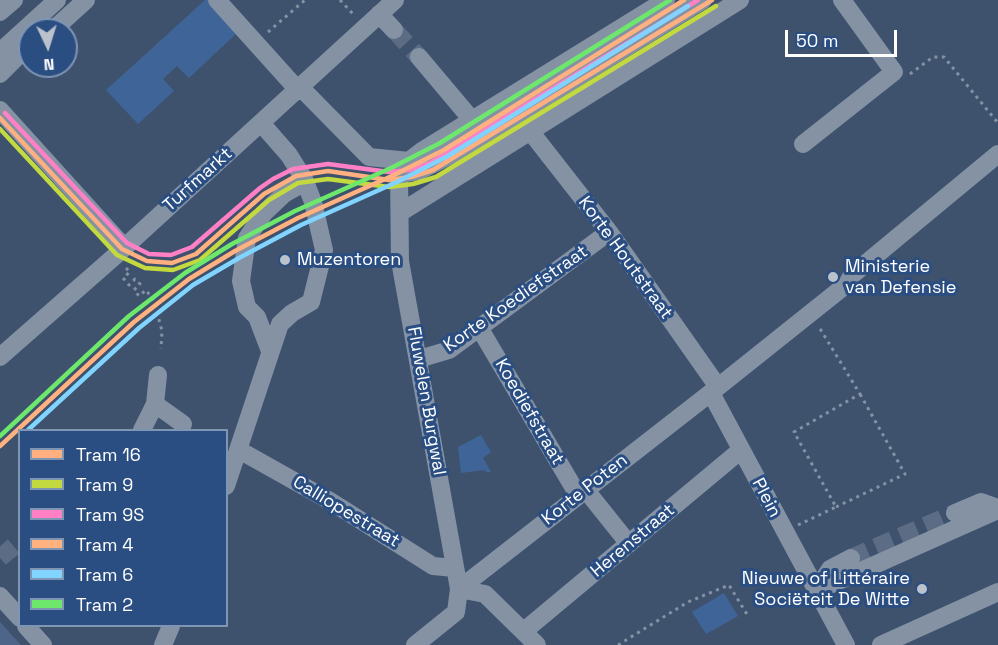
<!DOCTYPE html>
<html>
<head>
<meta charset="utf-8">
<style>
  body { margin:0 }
  #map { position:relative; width:998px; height:645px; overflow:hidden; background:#3e526e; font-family:"Space Grotesk",sans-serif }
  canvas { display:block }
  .legend { position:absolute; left:18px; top:429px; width:210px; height:198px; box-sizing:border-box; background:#2a4e82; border:2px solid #7f95b4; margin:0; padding:8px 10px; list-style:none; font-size:18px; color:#fff }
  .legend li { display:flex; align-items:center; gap:12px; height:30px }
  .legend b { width:30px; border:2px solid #7f95b4 }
  .north { position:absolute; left:18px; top:18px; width:60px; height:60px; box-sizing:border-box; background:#2a4e82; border:2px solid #7f95b4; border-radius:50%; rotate:176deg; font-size:16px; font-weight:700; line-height:24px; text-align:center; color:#fff }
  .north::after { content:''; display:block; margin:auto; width:21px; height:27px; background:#bbc2cc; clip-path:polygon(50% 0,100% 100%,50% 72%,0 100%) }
  .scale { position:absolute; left:785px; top:30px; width:112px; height:27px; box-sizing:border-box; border:3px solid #fff; border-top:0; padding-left:8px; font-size:18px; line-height:21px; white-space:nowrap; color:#fff; -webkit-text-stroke:4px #2a4e82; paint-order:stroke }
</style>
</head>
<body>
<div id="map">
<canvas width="998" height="645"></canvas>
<ul class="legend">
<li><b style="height:8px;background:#ffaf80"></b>Tram 16</li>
<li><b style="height:8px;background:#c2da40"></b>Tram 9</li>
<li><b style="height:8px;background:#ff80c5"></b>Tram 9S</li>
<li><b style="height:8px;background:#ffb280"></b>Tram 4</li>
<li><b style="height:8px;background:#80d4ff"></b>Tram 6</li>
<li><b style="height:8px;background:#6de86d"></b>Tram 2</li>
</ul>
<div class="north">N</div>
<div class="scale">50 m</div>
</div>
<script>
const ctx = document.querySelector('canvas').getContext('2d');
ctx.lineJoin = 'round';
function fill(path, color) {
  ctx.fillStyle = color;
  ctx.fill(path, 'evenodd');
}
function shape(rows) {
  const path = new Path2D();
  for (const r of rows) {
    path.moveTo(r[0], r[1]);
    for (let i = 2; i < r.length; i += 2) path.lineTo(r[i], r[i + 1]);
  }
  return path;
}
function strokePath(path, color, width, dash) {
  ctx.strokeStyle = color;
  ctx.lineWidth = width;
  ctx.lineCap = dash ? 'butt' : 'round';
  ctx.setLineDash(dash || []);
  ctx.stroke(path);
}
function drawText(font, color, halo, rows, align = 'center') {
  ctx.font = font + ' "Space Grotesk",sans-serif';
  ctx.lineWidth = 6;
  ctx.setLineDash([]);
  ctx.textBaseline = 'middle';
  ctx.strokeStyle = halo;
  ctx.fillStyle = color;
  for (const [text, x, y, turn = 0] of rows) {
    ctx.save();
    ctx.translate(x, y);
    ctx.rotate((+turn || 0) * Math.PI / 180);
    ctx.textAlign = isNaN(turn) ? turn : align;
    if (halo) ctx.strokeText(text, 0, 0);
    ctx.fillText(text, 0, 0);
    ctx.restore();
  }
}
fill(shape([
  [205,0,210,0,238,32,189,78,177,66,163,79,174,91,138,124,106,90],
  [481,435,491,452,483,458,491,472,486,472,485,470,461,473,458,447],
  [724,593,738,616,706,634,692,612]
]), '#3f6498');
fill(shape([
  [0,622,21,645,0,645]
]), '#4d6589');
strokePath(shape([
  [394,30,419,57],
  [0,558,20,541],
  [851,558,955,513]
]), '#5b6c84', 18, [18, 9]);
strokePath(shape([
  [340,0,354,15],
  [268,32,305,0],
  [910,74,933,57,944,57,998,123],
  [126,268,130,272,123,278,129,285,135,279,140,284,134,290,139,296,146,290,154,301,162,331,161,349],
  [836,507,905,474,860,394],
  [798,525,836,507,794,432,860,394,819,327],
  [618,645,688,602,729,585,748,616]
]), '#8492a4', 3, [3, 4.5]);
strokePath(shape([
  [217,0,298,90,305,92,369,157,409,161],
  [0,12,14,0],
  [379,14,394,30],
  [53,30,86,0],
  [0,52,57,0],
  [419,57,472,120],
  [0,74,30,44],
  [0,110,124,247],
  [530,131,609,232,718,387],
  [803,144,894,72,842,0],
  [399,174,419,171,453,154,703,0],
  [401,212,740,0],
  [480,329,578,495],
  [270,351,257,317,247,307,241,281,247,238,264,213,284,194,300,185,304,179],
  [0,357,115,256,395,0],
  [419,359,449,350,609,232],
  [711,393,846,645],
  [155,404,158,375],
  [142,430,155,404,183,424],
  [239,450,330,501,433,566,455,568],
  [226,486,280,324,292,313,311,302,324,250,313,202,304,179,289,155,261,123],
  [585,489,629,544],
  [955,513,981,502,998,508],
  [459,589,718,387,847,284,852,275,998,154],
  [459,589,485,594,537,645],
  [816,591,998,510],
  [816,591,830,569,851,558],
  [0,596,20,618],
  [26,626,43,645],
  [524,631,741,450],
  [163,645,171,626],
  [415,645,456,612,459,589,400,261,399,174,409,161,422,151,666,0],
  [881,645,998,592]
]), '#8492a4', 18);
strokePath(shape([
  [0,47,51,0],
  [0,113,20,137]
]), '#8492a4', 1.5);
strokePath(shape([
  [0,118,122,249,147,261,172,263,196,254,264,194,296,176,328,171,389,180,411,177,433,170,712,0]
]), '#ffaf80', 4.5);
strokePath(shape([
  [0,129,117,255,145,268,173,270,200,260,269,200,298,183,328,179,389,187,413,184,436,177,716,6]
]), '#c2da40', 4.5);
strokePath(shape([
  [5,113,127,243,149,254,171,255,192,247,260,188,273,179,293,169,328,164,389,172,409,170,430,163,698,0]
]), '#ff80c5', 4.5);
strokePath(shape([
  [0,446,134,322,189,279,235,251,298,218,394,175,444,150,684,0]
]), '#ffb280', 4.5);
strokePath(shape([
  [28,430,139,328,193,285,239,258,301,225,397,182,448,156,688,6]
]), '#80d4ff', 4.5);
strokePath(shape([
  [0,436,129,316,185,273,232,244,295,211,391,168,440,143,670,0]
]), '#6de86d', 4.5);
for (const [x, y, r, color] of [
  [285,260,6,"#bbc2cc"],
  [833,277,6,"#bbc2cc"],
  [922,589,6,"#bbc2cc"]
]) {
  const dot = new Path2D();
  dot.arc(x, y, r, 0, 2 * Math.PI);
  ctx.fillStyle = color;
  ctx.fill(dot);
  strokePath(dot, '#2a4e82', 2);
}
drawText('18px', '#fff', '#2a4e82', [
  ["Turfmarkt",198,180,-42],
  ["Korte Houtstraat",625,258,54],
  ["Korte Koediefstraat",516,299,-35],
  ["Fluwelen Burgwal",426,401,80],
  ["Koediefstraat",529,412,60],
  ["Korte Poten",585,490,-38],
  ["Plein",766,498,62],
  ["Calliopestraat",346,512,31],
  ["Herenstraat",633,541,-40]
]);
drawText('18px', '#fff', '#2a4e82', [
  ["Muzentoren",297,260],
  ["Ministerie",845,267],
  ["van Defensie",845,288],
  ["Nieuwe of Littéraire",910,579,"right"],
  ["Sociëteit De Witte",910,600,"right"]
], 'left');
</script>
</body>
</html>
